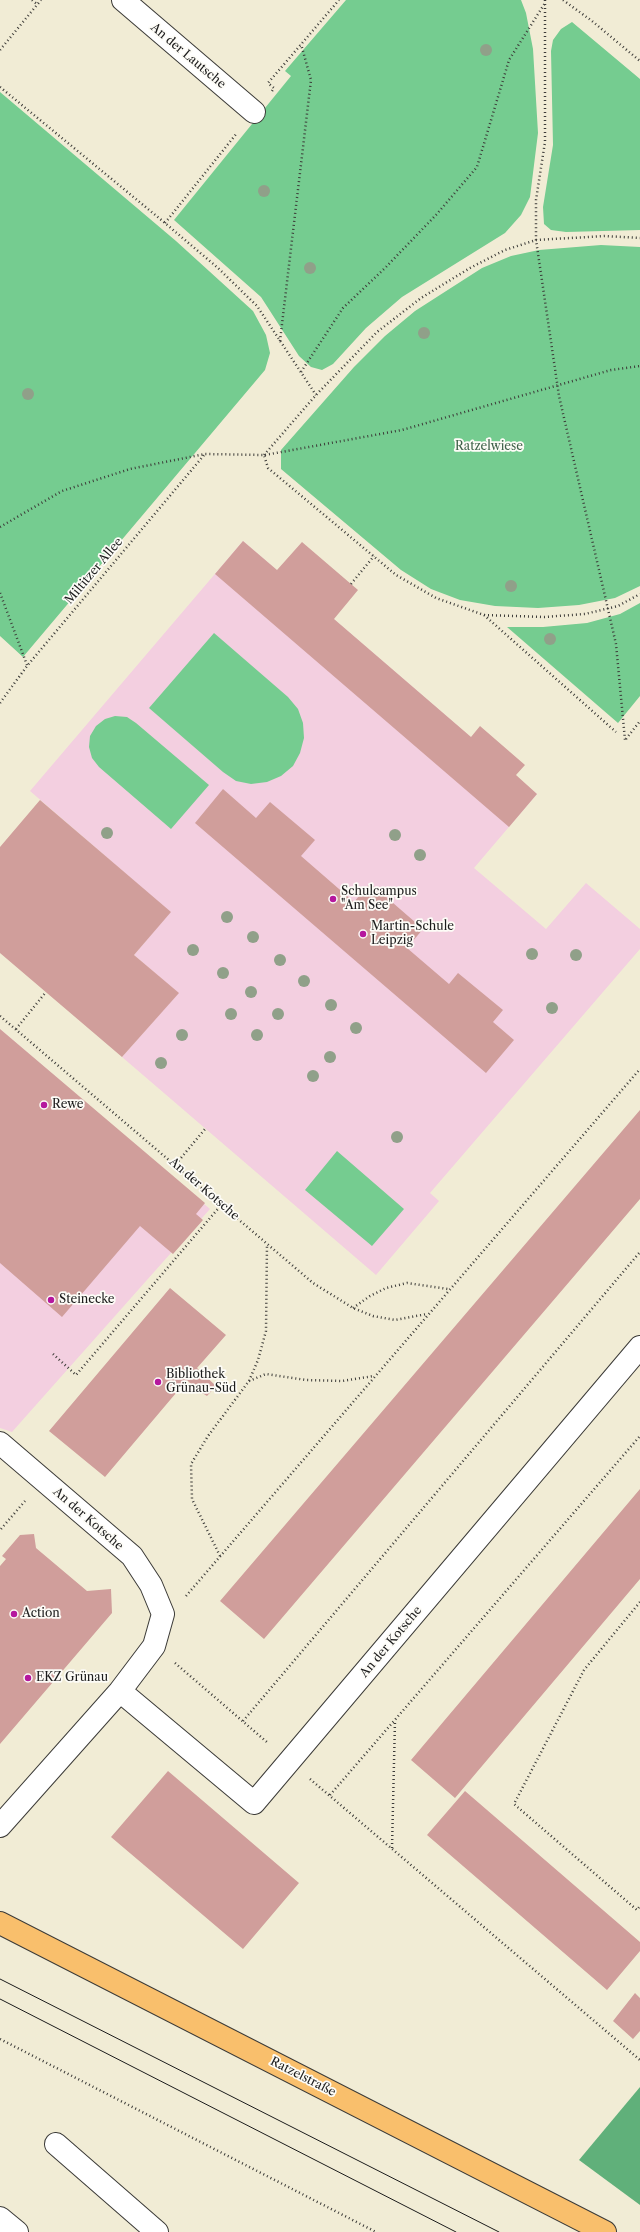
<!DOCTYPE html>
<html>
<head>
<meta charset="utf-8">
<style>
  body { margin:0 }
  canvas { display:block; background:#f1ecd5 }
</style>
</head>
<body>
<canvas width="640" height="2232"></canvas>
<script>
const ctx = document.querySelector('canvas').getContext('2d');
ctx.lineJoin = 'round';
function fill(path, color) {
  ctx.fillStyle = color;
  ctx.fill(path, 'evenodd');
}
function shape(rows) {
  const path = new Path2D();
  for (const r of rows) {
    path.moveTo(r[0], r[1]);
    for (let i = 2; i < r.length; i += 2) path.lineTo(r[i], r[i + 1]);
  }
  return path;
}
function strokePath(path, color, width, dash) {
  ctx.strokeStyle = color;
  ctx.lineWidth = width;
  ctx.lineCap = dash ? 'butt' : 'round';
  ctx.setLineDash(dash || []);
  ctx.stroke(path);
}
function drawText(font, color, halo, rows, align = 'center') {
  ctx.font = font + ' "Libre Caslon Text",serif';
  ctx.lineWidth = 3.5;
  ctx.setLineDash([]);
  ctx.textBaseline = 'middle';
  ctx.strokeStyle = halo;
  ctx.fillStyle = color;
  for (const [text, x, y, turn = 0] of rows) {
    ctx.save();
    ctx.translate(x, y);
    ctx.rotate((+turn || 0) * Math.PI / 180);
    ctx.textAlign = isNaN(turn) ? turn : align;
    if (halo) ctx.strokeText(text, 0, 0);
    ctx.fillText(text, 0, 0);
    ctx.restore();
  }
}
fill(shape([
  [243,541,537,794,474,868,546,929,586,883,640,929,640,949,430,1193,439,1201,376,1275,122,1057,178,993,134,955,170,912,30,791],
  [0,1029,210,1209,12,1432,0,1428]
]), '#f3cfe0');
fill(shape([
  [346,0,521,0,526,13,533,49,538,133,530,197,521,215,505,233,402,297,366,328,333,364,322,370,311,367,299,356,261,297,174,220,291,76,285,71],
  [572,22,640,79,640,230,566,232,551,230,544,224,543,207,553,145,551,51,553,40,561,29],
  [0,92,176,241,253,311,266,335,270,353,265,370,23,657,0,636],
  [601,245,640,247,640,586,615,598,579,605,538,608,495,606,460,600,431,589,401,570,281,469,281,450,354,367,385,336,415,311,482,268,511,256,539,250],
  [640,603,640,696,618,723,507,627,543,627,587,623,620,614],
  [214,633,288,697,298,709,303,723,304,738,300,753,293,766,281,776,267,782,251,784,236,781,223,772,149,708],
  [115,716,127,717,136,723,209,785,171,829,99,767,92,758,89,747,90,736,96,726,105,719],
  [337,1151,404,1209,372,1246,305,1190]
]), '#75cc90');
fill(shape([
  [640,2087,640,2205,579,2160]
]), '#60b07a');
fill(shape([
  [243,541,277,570,302,542,358,590,334,619,471,737,480,726,525,765,516,775,537,794,509,827,215,574],
  [223,789,256,818,270,802,315,840,301,856,354,902,370,883,423,929,407,948,449,984,458,973,503,1010,493,1022,514,1040,486,1073,195,823],
  [40,800,171,912,134,955,179,993,122,1057,0,953,0,847],
  [0,1029,205,1203,196,1214,203,1220,173,1254,140,1226,62,1317,0,1263],
  [640,1110,640,1199,264,1639,220,1601],
  [170,1288,226,1335,197,1368,216,1386,207,1396,196,1389,187,1380,105,1477,49,1431],
  [640,1489,640,1579,455,1798,411,1760],
  [34,1534,36,1548,87,1591,111,1589,112,1613,0,1744,0,1566,6,1559,2,1556,20,1535],
  [168,1771,299,1883,243,1949,111,1837],
  [465,1791,640,1942,640,1951,607,1990,427,1835],
  [635,1993,640,1998,640,2031,633,2039,613,2021]
]), '#d09e9b');
const minor = shape([
  [123,0,254,112],
  [0,1443,132,1556,151,1585,163,1614,154,1646,120,1691],
  [0,1826,120,1691,254,1803,640,1347],
  [56,2144,157,2232],
  [0,2218,17,2232]
]);
const major = shape([
  [0,1923,605,2232]
]);
strokePath(minor, '#3c3b38', 24);
strokePath(major, '#3c3b38', 24);
strokePath(shape([
  [32,0,38,5],
  [545,0,545,142,536,200,536,240,559,396,616,644,625,740],
  [563,0,592,21,640,61],
  [0,50,41,0],
  [0,87,165,223,218,268,257,306,316,395],
  [272,91,274,88,268,83,339,0],
  [165,223,237,133],
  [280,341,311,80,301,44],
  [301,372,343,308,386,267,436,215,477,167,509,60,545,3],
  [264,455,316,395,377,332,421,298,470,268,505,250,536,240,605,236,640,238],
  [265,455,402,430,611,370,640,366],
  [0,527,62,491,130,469,205,454,264,455,268,468,396,575,436,598,484,615,616,732],
  [351,584,374,556],
  [0,593,27,665],
  [484,615,544,617,585,614,618,606,640,594],
  [0,703,27,666,205,454],
  [626,739,640,721],
  [0,1016,313,1283,353,1308,373,1316,395,1320,427,1314],
  [16,1029,46,992],
  [176,1164,205,1129],
  [353,1308,370,1296,386,1288,407,1283,448,1289],
  [53,1354,76,1375,222,1204],
  [249,1381,266,1374,306,1380,342,1381,374,1376],
  [1,1529,25,1501],
  [220,1556,192,1499,191,1464,208,1436,249,1381,258,1360,266,1331,267,1244],
  [186,1596,640,1069],
  [640,1602,584,1670,514,1804,637,1910,640,1906],
  [175,1663,268,1743],
  [243,1721,640,1252],
  [310,1779,640,2060],
  [330,1795,640,1436],
  [392,1848,395,1720],
  [0,2039,376,2232]
]), '#3c3b38', 2.5, [1, 3]);
strokePath(minor, '#fff', 22);
strokePath(major, '#f9bf6c', 22);
strokePath(shape([
  [0,1979,499,2232],
  [0,1999,456,2232]
]), '#1c1c1c', 1);
ctx.fillStyle = '#90a089';
for (const [x, y] of [
  [486,50],
  [264,191],
  [310,268],
  [424,333],
  [28,394],
  [511,586],
  [550,639],
  [107,833],
  [395,835],
  [420,855],
  [227,917],
  [253,937],
  [193,950],
  [532,954],
  [576,955],
  [280,960],
  [223,973],
  [304,981],
  [251,992],
  [331,1005],
  [552,1008],
  [231,1014],
  [278,1014],
  [356,1028],
  [182,1035],
  [257,1035],
  [330,1057],
  [161,1063],
  [313,1076],
  [397,1137]
]) {
  ctx.beginPath();
  ctx.arc(x, y, 6, 0, 2 * Math.PI);
  ctx.fill();
}
for (const [x, y, r, color] of [
  [333,899,4,"#b5179e"],
  [363,934,4,"#b5179e"],
  [44,1105,4,"#b5179e"],
  [51,1300,4,"#b5179e"],
  [158,1382,4,"#b5179e"],
  [14,1614,4,"#b5179e"],
  [28,1678,4,"#b5179e"]
]) {
  const dot = new Path2D();
  dot.arc(x, y, r, 0, 2 * Math.PI);
  ctx.fillStyle = color;
  ctx.fill(dot);
  strokePath(dot, '#fdfcf7', 1.5);
}
drawText('12px', '#1c1c1c', '#fdfcf7', [
  ["An der Lautsche",188,56,40],
  ["Miltitzer Allee",94,571,-50],
  ["An der Kotsche",204,1189,41],
  ["An der Kotsche",88,1519,41],
  ["An der Kotsche",391,1642,-50],
  ["Ratzelstraße",303,2077,27]
]);
drawText('12px', '#40624a', '#fdfcf7', [
  ["Ratzelwiese",489,447]
]);
drawText('12px', '#1c1c1c', '#fdfcf7', [
  ["Schulcampus",341,892],
  ["\"Am See\"",341,906],
  ["Martin-Schule",371,927],
  ["Leipzig",371,941],
  ["Rewe",52,1105],
  ["Steinecke",59,1300],
  ["Bibliothek",166,1375],
  ["Grünau-Süd",166,1389],
  ["Action",22,1614],
  ["EKZ Grünau",36,1678]
], 'left');
</script>
</body>
</html>
